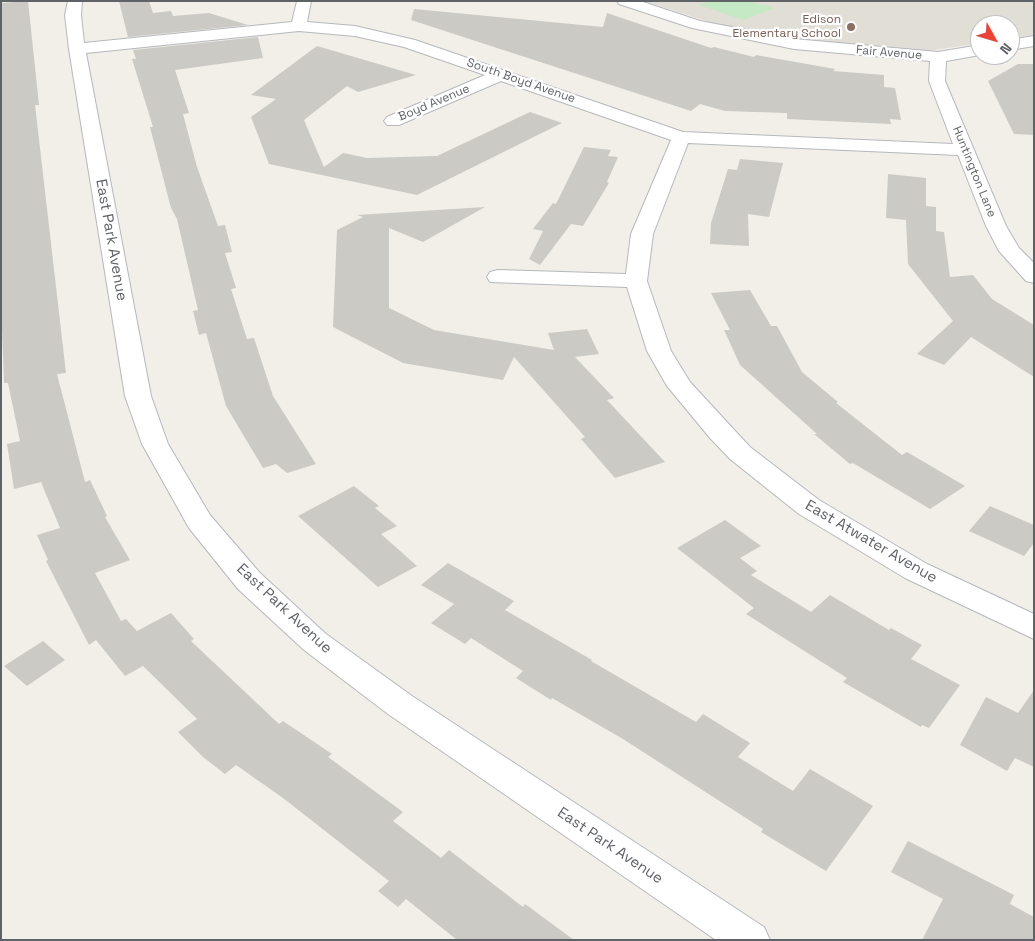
<!DOCTYPE html>
<html>
<head>
<meta charset="utf-8">
<style>
  body { margin:0 }
  #map { position:relative; width:1035px; height:941px; overflow:hidden; background:#f1efe8; font-family:"Space Grotesk",sans-serif }
  canvas { display:block }
  .frame { position:absolute; inset:0; border:2px solid #5f6368; pointer-events:none }
  .north { position:absolute; left:970px; top:15px; width:50px; height:50px; box-sizing:border-box; background:#fff; border:1px solid #bfc1c3; border-radius:50%; rotate:129deg; font-size:14px; font-weight:700; line-height:20px; text-align:center; color:#5f6368 }
  .north::after { content:''; display:block; margin:auto; width:18px; height:22px; background:#ea4335; clip-path:polygon(50% 0,100% 100%,50% 72%,0 100%) }
</style>
</head>
<body>
<div id="map">
<canvas width="1035" height="941"></canvas>
<div class="frame"></div>
<div class="north">N</div>
</div>
<script>
const ctx = document.querySelector('canvas').getContext('2d');
ctx.lineJoin = 'round';
function fill(path, color) {
  ctx.fillStyle = color;
  ctx.fill(path, 'evenodd');
}
function shape(rows) {
  const path = new Path2D();
  for (const r of rows) {
    path.moveTo(r[0], r[1]);
    for (let i = 2; i < r.length; i += 2) path.lineTo(r[i], r[i + 1]);
  }
  return path;
}
function strokePath(path, color, width, dash) {
  ctx.strokeStyle = color;
  ctx.lineWidth = width;
  ctx.lineCap = dash ? 'butt' : 'round';
  ctx.setLineDash(dash || []);
  ctx.stroke(path);
}
function drawText(font, color, halo, rows, align = 'center') {
  ctx.font = font + ' "Space Grotesk",sans-serif';
  ctx.lineWidth = 4.5;
  ctx.setLineDash([]);
  ctx.textBaseline = 'middle';
  ctx.strokeStyle = halo;
  ctx.fillStyle = color;
  for (const [text, x, y, turn = 0] of rows) {
    ctx.save();
    ctx.translate(x, y);
    ctx.rotate((+turn || 0) * Math.PI / 180);
    ctx.textAlign = isNaN(turn) ? turn : align;
    if (halo) ctx.strokeText(text, 0, 0);
    ctx.fillText(text, 0, 0);
    ctx.restore();
  }
}
fill(shape([
  [644,1,1034,1,1034,35,1010,38,1010,25,980,25,980,43,929,51,807,41,728,28]
]), '#e1ded6');
fill(shape([
  [709,1,747,1,775,8,743,20,699,5]
]), '#c5e8c5');
fill(shape([
  [28,1,39,105,35,105,66,373,57,374,85,482,90,480,107,516,105,517,130,560,95,573,121,621,126,619,137,631,171,613,194,639,191,641,279,724,283,721,332,754,328,757,403,812,393,821,441,858,449,850,523,907,525,904,574,940,457,940,406,899,398,907,378,891,389,881,283,798,236,765,225,774,203,757,178,732,197,719,143,666,125,676,96,640,89,645,46,561,48,560,37,535,60,528,41,482,14,489,7,444,20,441,8,383,4,383,1,300,1,3],
  [119,1,149,1,153,13,171,11,173,16,209,13,248,25,128,37],
  [414,9,603,27,607,13,711,48,714,47,754,57,756,55,835,69,833,71,884,75,884,87,895,88,901,120,890,119,891,124,787,119,787,113,725,111,700,104,691,111,411,20],
  [258,37,263,58,175,70,189,113,183,114,197,167,218,226,225,225,232,252,225,253,236,288,231,289,247,339,254,338,273,396,316,464,287,473,276,464,263,468,226,406,206,333,199,335,193,311,198,310,177,219,171,208,150,127,153,127,132,59,136,59,133,50],
  [317,46,416,75,358,92,347,86,304,120,324,167,343,153,367,158,437,156,530,112,562,123,417,195,269,164,251,117,276,99,251,95],
  [1018,64,1034,64,1034,135,1014,134,988,81],
  [584,147,611,150,608,156,618,157,607,182,609,183,583,226,571,224,540,265,529,259,543,231,533,229,553,203,556,204],
  [740,159,783,163,769,217,748,214,749,246,710,244,711,223,728,169,737,170],
  [888,174,926,178,926,206,936,207,936,231,944,232,950,277,973,275,992,299,1034,325,1034,377,971,337,944,365,917,354,953,321,908,264,906,220,886,218],
  [485,207,423,242,389,228,389,308,434,330,554,350,548,333,587,329,599,354,575,357,614,398,607,400,665,462,615,478,581,439,585,437,514,357,503,380,403,363,333,327,337,230,363,217,357,215],
  [750,290,771,326,777,326,802,372,838,402,836,403,902,455,907,452,965,486,930,509,853,463,850,464,814,434,817,434,740,365,724,330,730,330,711,293],
  [354,486,379,506,375,508,397,526,381,534,417,566,378,587,298,516],
  [990,506,1034,525,1034,543,1024,556,969,531],
  [725,520,761,546,740,558,757,571,751,575,811,612,830,595,889,630,891,628,922,645,911,659,960,685,929,728,922,725,921,727,843,682,847,678,746,614,754,608,677,548],
  [448,563,514,601,505,610,592,660,591,661,696,722,703,714,750,743,738,757,793,791,810,769,873,806,826,871,761,832,763,829,623,739,552,698,551,700,516,678,523,671,471,638,465,644,431,623,454,604,421,585],
  [43,641,65,660,27,686,4,666],
  [1034,690,1034,767,1015,758,1007,771,960,745,986,697,1018,713],
  [908,841,1014,895,1010,904,1034,917,1034,940,922,940,943,899,891,872]
]), '#cccac5');
const minor = shape([
  [68,1,82,1,81,15,84,43,292,22,297,1,311,1,307,22,355,26,415,40,683,132,953,144,929,81,930,61,794,49,692,28,619,4,617,1,640,1,700,21,794,39,938,52,980,45,980,55,946,61,945,81,1006,226,1019,248,1034,263,1034,283,1026,281,999,251,986,226,958,155,688,143,653,234,647,281,671,351,690,382,750,447,819,500,927,564,1034,614,1034,639,905,578,799,514,730,459,710,438,667,386,647,351,627,287,490,282,487,277,490,272,498,270,626,274,631,234,671,140,501,81,399,125,387,125,384,121,387,117,485,75,404,47,355,36,299,31,86,53,151,396,168,444,210,515,260,573,326,634,412,696,764,927,770,940,716,940,388,714,304,650,238,589,189,528,142,444,125,396,69,49,65,15,68,1],
  [1034,36,1034,46,1010,50,1010,40,1034,36]
]);
strokePath(minor, '#b5b8bc', 2);
fill(minor, '#fff');
for (const [x, y, r, color] of [
  [851,27,5,"#8d6e63"]
]) {
  const dot = new Path2D();
  dot.arc(x, y, r, 0, 2 * Math.PI);
  ctx.fillStyle = color;
  ctx.fill(dot);
  strokePath(dot, '#fff', 2);
}
drawText('12px', '#785e54', '#fff', [
  ["Edison",841,20],
  ["Elementary School",841,34]
], 'right');
drawText('12px', '#5f6368', '#fff', [
  ["Fair Avenue",889,53,5],
  ["South Boyd Avenue",521,81,19],
  ["Boyd Avenue",434,103,-23],
  ["Huntington Lane",974,172,68]
]);
drawText('15px', '#5f6368', '#fff', [
  ["East Park Avenue",111,240,80],
  ["East Atwater Avenue",871,542,30],
  ["East Park Avenue",284,609,43],
  ["East Park Avenue",610,846,34]
]);
</script>
</body>
</html>
